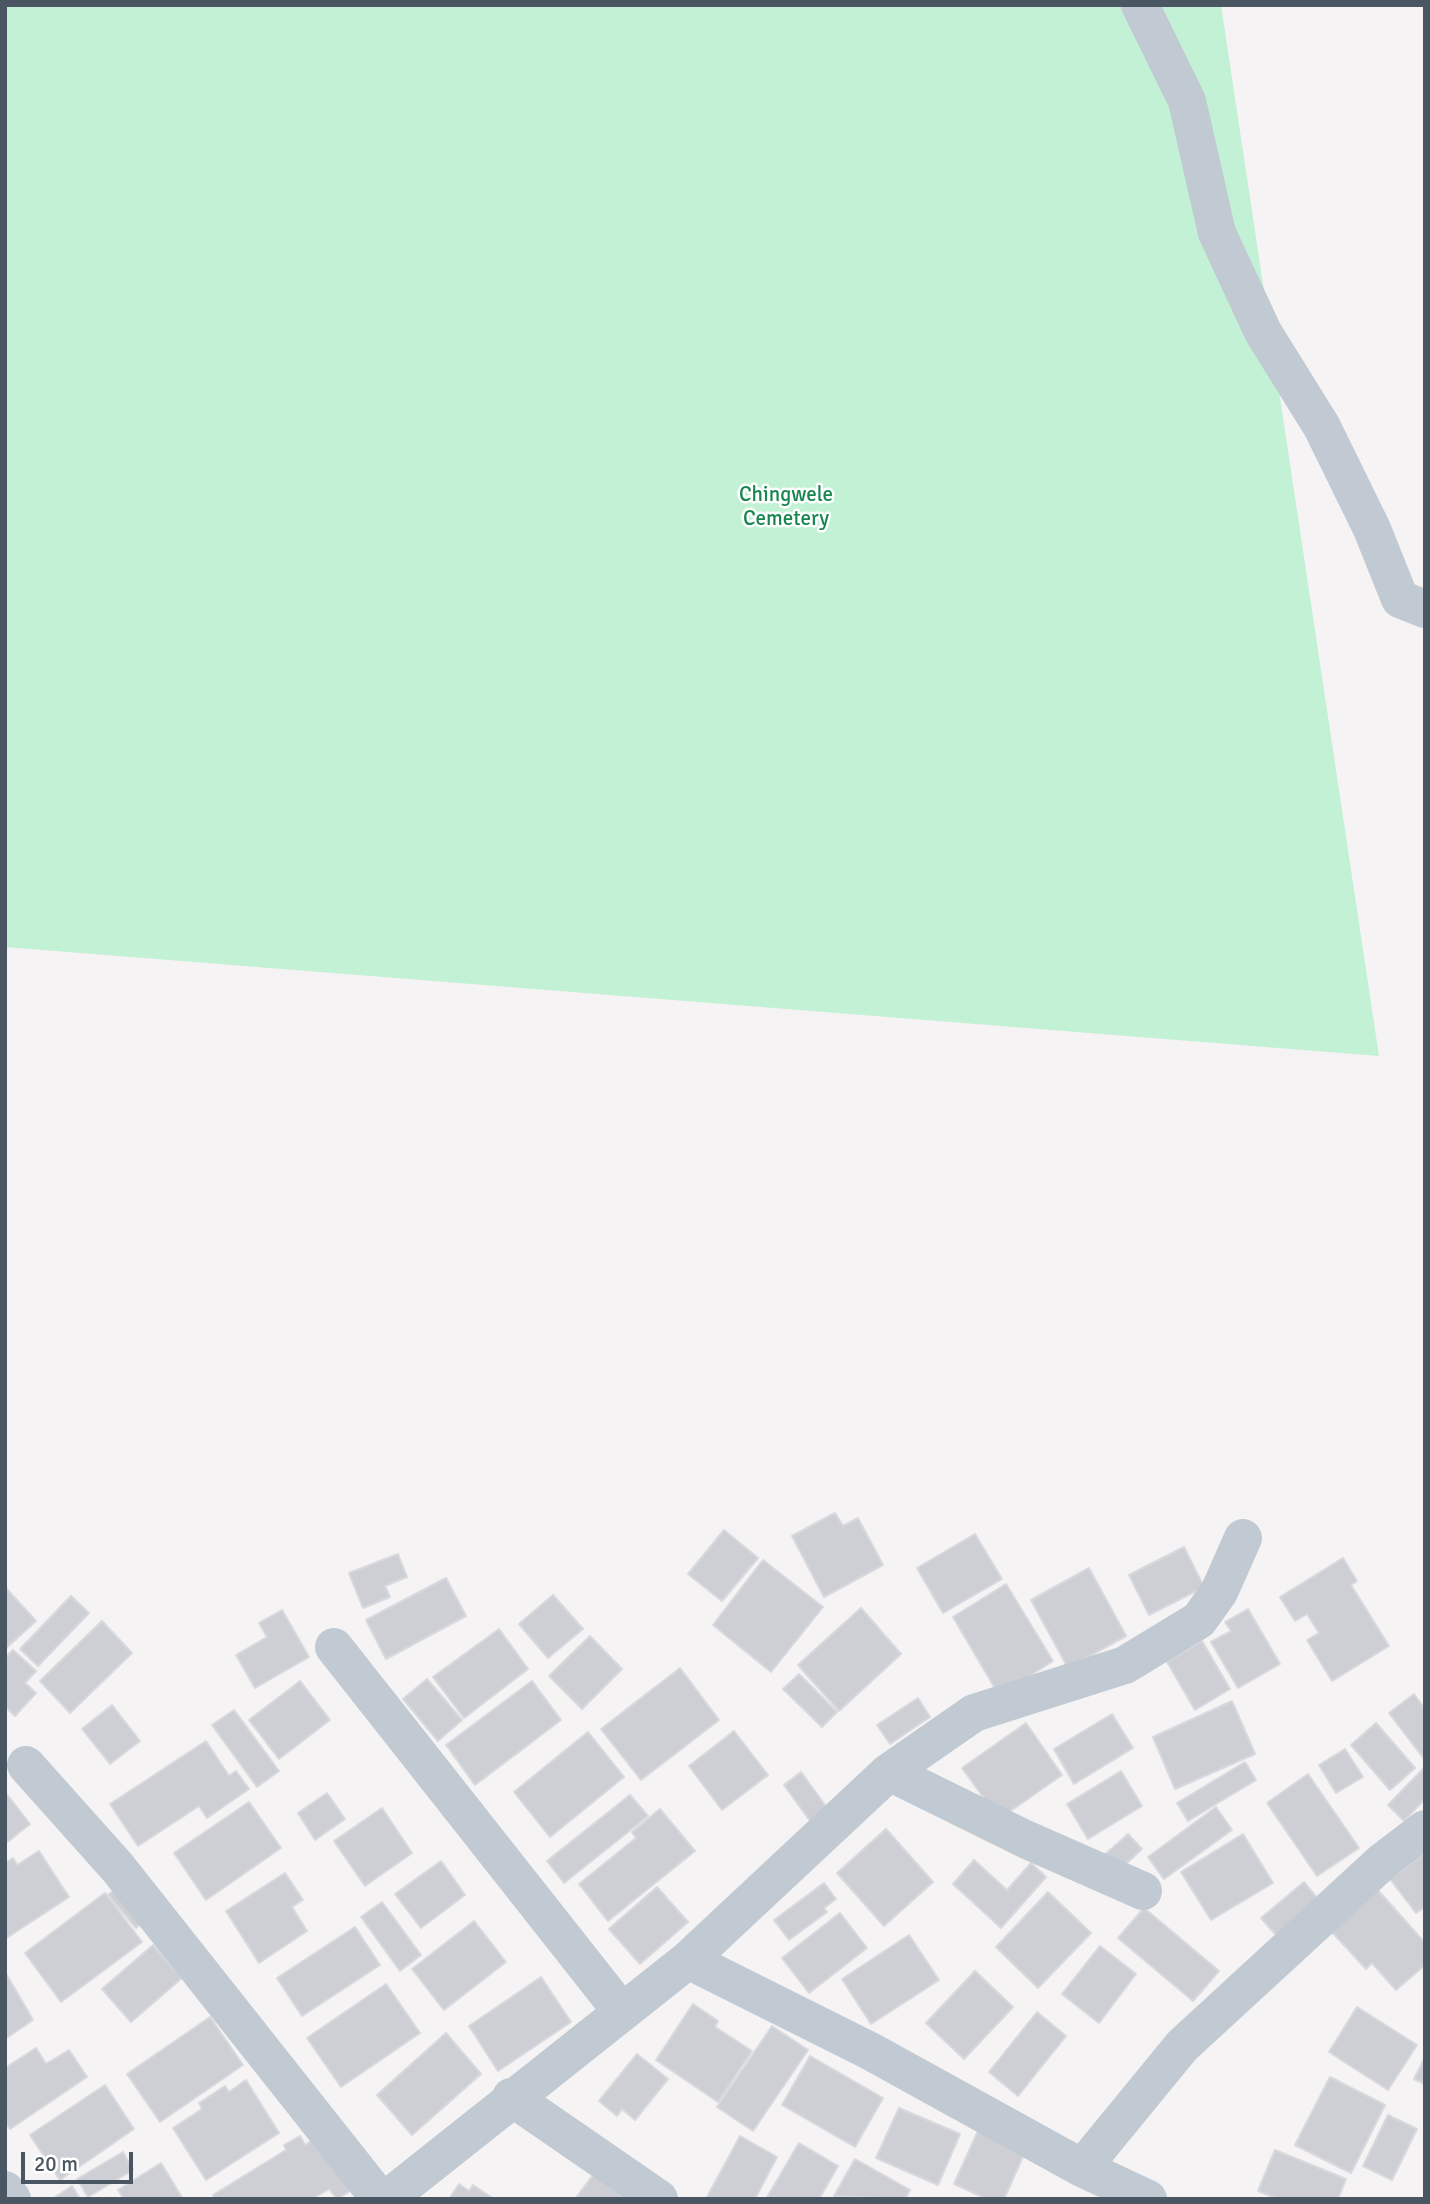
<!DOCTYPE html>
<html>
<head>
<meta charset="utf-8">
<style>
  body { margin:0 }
  #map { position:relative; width:1430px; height:2204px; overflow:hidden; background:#f5f3f3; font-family:Signika,sans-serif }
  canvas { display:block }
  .frame { position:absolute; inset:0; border:7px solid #4a5661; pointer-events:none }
  .scale { position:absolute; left:21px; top:2152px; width:112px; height:32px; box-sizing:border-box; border:4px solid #4a5661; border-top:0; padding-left:9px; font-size:21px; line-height:24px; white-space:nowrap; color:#4a5661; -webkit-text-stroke:5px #fff; paint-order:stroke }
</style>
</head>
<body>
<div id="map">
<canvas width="1430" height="2204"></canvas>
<div class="frame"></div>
<div class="scale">20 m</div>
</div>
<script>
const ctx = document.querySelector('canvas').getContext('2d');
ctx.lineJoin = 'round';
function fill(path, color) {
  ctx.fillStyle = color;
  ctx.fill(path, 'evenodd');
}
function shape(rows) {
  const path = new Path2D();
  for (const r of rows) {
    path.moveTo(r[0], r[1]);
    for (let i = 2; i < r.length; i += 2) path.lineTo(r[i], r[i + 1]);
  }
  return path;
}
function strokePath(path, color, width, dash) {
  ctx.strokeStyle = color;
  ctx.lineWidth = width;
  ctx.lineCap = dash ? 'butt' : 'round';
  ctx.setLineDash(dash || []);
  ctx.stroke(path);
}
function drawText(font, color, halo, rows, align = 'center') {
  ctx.font = font + ' Signika,sans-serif';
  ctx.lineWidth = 5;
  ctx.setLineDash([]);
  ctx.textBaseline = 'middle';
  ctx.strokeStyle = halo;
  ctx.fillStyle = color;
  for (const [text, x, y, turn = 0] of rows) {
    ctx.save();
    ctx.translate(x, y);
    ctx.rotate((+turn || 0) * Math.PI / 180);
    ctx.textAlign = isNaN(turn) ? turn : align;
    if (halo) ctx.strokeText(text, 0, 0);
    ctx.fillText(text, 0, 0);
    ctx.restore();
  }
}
fill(shape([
  [5,5,1221,5,1379,1056,5,947]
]), '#c3f1d5');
const building = shape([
  [835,1513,843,1526,858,1518,883,1565,824,1597,792,1536,835,1513],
  [724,1530,758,1558,722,1601,688,1574,724,1530],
  [975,1534,1002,1579,943,1613,917,1568,975,1534],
  [1184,1547,1204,1587,1149,1615,1129,1575,1184,1547],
  [398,1554,407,1577,385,1586,390,1597,363,1608,349,1573,398,1554],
  [1343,1558,1357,1581,1351,1585,1389,1646,1332,1681,1307,1640,1319,1633,1307,1614,1295,1621,1280,1597,1343,1558],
  [763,1560,823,1607,771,1672,713,1625,763,1560],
  [1089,1568,1126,1636,1068,1668,1031,1600,1089,1568],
  [446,1578,466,1616,386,1659,366,1620,446,1578],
  [1006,1584,1053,1661,999,1695,953,1617,1006,1584],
  [6,1588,36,1621,5,1649,5,1589,6,1588],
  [553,1595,583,1629,548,1658,519,1624,553,1595],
  [71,1596,89,1613,38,1666,20,1649,71,1596],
  [861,1608,901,1654,839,1711,798,1665,861,1608],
  [1248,1609,1280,1664,1238,1688,1211,1642,1231,1631,1225,1622,1248,1609],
  [282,1610,309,1657,255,1688,236,1655,267,1637,259,1623,282,1610],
  [102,1621,132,1653,70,1713,40,1681,102,1621],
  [499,1629,528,1669,464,1718,433,1677,499,1629],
  [590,1636,622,1669,582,1709,549,1676,590,1636],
  [1202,1641,1230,1689,1195,1710,1167,1662,1202,1641],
  [13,1650,36,1671,25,1683,36,1693,15,1716,5,1706,5,1658,13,1650],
  [680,1668,719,1720,641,1780,601,1729,680,1668],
  [799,1674,837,1712,822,1727,783,1689,799,1674],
  [427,1679,462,1720,438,1741,403,1699,427,1679],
  [300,1681,330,1720,279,1759,249,1720,300,1681],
  [532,1681,561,1720,475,1785,446,1745,532,1681],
  [1414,1694,1425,1709,1425,1760,1389,1713,1414,1694],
  [918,1698,930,1717,890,1744,877,1725,918,1698],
  [1232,1701,1255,1754,1175,1789,1153,1737,1232,1701],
  [112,1705,140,1741,110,1764,82,1729,112,1705],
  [234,1710,279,1771,257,1787,212,1725,234,1710],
  [1112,1714,1133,1748,1074,1784,1054,1749,1112,1714],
  [1026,1723,1062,1775,999,1819,962,1768,1026,1723],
  [1376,1723,1415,1768,1390,1790,1351,1745,1376,1723],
  [734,1731,768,1775,722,1810,689,1766,734,1731],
  [588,1732,624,1777,550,1837,514,1792,588,1732],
  [206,1741,229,1776,236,1771,249,1789,207,1818,199,1806,138,1846,110,1804,206,1741],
  [1345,1749,1363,1777,1336,1793,1319,1765,1345,1749],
  [1245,1762,1256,1780,1188,1821,1177,1803,1245,1762],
  [1424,1768,1425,1799,1404,1821,1388,1805,1424,1768],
  [1121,1771,1142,1806,1088,1839,1067,1804,1121,1771],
  [801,1772,833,1816,816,1829,784,1785,801,1772],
  [1308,1774,1359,1848,1317,1876,1267,1803,1308,1774],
  [5,1792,30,1824,5,1844,5,1792],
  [327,1793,345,1819,315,1840,298,1813,327,1793],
  [630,1795,648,1816,564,1883,547,1861,630,1795],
  [249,1802,281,1848,206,1900,174,1853,249,1802],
  [1216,1807,1232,1830,1164,1879,1148,1857,1216,1807],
  [382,1808,412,1853,365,1886,334,1841,382,1808],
  [660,1809,695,1851,608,1921,579,1884,636,1838,632,1832,660,1809],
  [886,1829,933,1882,884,1926,837,1873,886,1829],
  [1128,1834,1142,1849,1114,1875,1100,1859,1128,1834],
  [1243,1834,1273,1883,1211,1920,1181,1872,1243,1834],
  [39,1851,69,1897,5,1939,5,1863,13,1858,17,1865,39,1851],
  [1425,1853,1425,1907,1416,1913,1390,1879,1425,1853],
  [974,1860,1007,1890,1031,1863,1046,1877,1001,1928,953,1884,974,1860],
  [441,1861,465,1895,421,1928,395,1894,441,1861],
  [285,1873,303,1900,292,1907,307,1931,259,1963,226,1911,285,1873],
  [123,1882,151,1915,136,1928,108,1895,123,1882],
  [1304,1882,1326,1909,1284,1944,1261,1918,1304,1882],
  [824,1883,836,1899,824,1908,827,1912,789,1940,774,1920,824,1883],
  [657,1887,688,1922,640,1964,609,1929,657,1887],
  [1376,1888,1425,1943,1425,1965,1396,1990,1372,1963,1366,1969,1330,1930,1376,1888],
  [1048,1892,1091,1933,1038,1988,996,1947,1048,1892],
  [105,1893,142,1942,61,2002,25,1953,105,1893],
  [382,1902,421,1955,400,1971,361,1917,382,1902],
  [1144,1908,1219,1971,1193,2001,1118,1938,1144,1908],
  [840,1913,867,1948,809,1993,782,1958,840,1913],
  [474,1921,506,1962,444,2010,412,1969,474,1921],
  [355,1927,380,1965,302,2016,277,1978,355,1927],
  [909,1935,939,1980,871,2024,842,1979,909,1935],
  [153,1945,182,1978,131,2022,102,1989,153,1945],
  [1100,1946,1136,1974,1099,2023,1062,1994,1100,1946],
  [975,1971,1013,2007,964,2059,926,2023,975,1971],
  [5,1972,33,2020,5,2039,5,1972],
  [541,1977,571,2022,498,2071,469,2026,541,1977],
  [386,1984,420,2033,341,2087,307,2038,386,1984],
  [693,2004,718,2021,715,2027,752,2051,718,2102,656,2060,693,2004],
  [1357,2007,1417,2045,1388,2090,1329,2052,1357,2007],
  [1037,2012,1066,2036,1018,2096,989,2072,1037,2012],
  [210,2017,243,2065,160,2122,127,2074,210,2017],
  [772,2026,808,2050,753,2131,717,2107,772,2026],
  [446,2033,481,2074,412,2135,377,2095,446,2033],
  [36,2048,46,2064,69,2050,87,2077,10,2129,5,2122,5,2068,36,2048],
  [637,2054,668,2079,635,2120,622,2109,617,2116,599,2101,637,2054],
  [810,2056,883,2098,855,2147,782,2105,810,2056],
  [1425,2057,1425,2084,1414,2079,1425,2057],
  [1330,2077,1385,2105,1351,2173,1295,2145,1330,2077],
  [246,2080,279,2133,206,2180,173,2128,202,2109,199,2103,225,2086,229,2092,246,2080],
  [105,2085,134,2129,60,2180,30,2135,105,2085],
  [899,2108,960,2134,938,2185,876,2158,899,2108],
  [1388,2115,1417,2129,1392,2180,1363,2166,1388,2115],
  [978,2131,1025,2152,1004,2199,987,2199,954,2184,978,2131],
  [300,2136,305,2145,319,2136,352,2190,337,2199,329,2189,312,2199,215,2199,213,2195,286,2150,284,2145,300,2136],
  [740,2136,777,2157,755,2199,706,2199,740,2136],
  [799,2143,838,2166,819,2199,766,2199,799,2143],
  [1275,2150,1346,2179,1338,2199,1278,2199,1258,2191,1275,2150],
  [123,2152,133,2170,88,2197,77,2179,123,2152],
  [855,2159,910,2190,905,2199,834,2196,855,2159],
  [161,2163,183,2199,124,2199,118,2190,161,2163],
  [593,2175,626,2199,575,2199,593,2175],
  [459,2184,469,2191,473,2185,494,2199,449,2199,459,2184],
  [72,2186,80,2199,56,2199,55,2197,72,2186]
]);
fill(building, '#cdcfd5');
strokePath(building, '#d7d9de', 2);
strokePath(shape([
  [1140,5,1187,101,1217,233,1263,332,1322,427,1372,529,1400,599,1425,609],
  [334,1647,622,2012],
  [26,1765,118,1868,380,2199],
  [889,1772,1025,1839,1143,1891],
  [688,1960,870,2051,1082,2168,1148,2199],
  [511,2097,659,2199],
  [1082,2168,1182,2046,1383,1861,1425,1829],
  [5,2190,12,2199],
  [387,2199,688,1960,889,1772,974,1713,1125,1665,1199,1620,1219,1592,1243,1538]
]), '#c1cad2', 38);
drawText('21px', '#17864f', '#fff', [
  ["Chingwele",786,495],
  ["Cemetery",786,519]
]);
</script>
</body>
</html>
